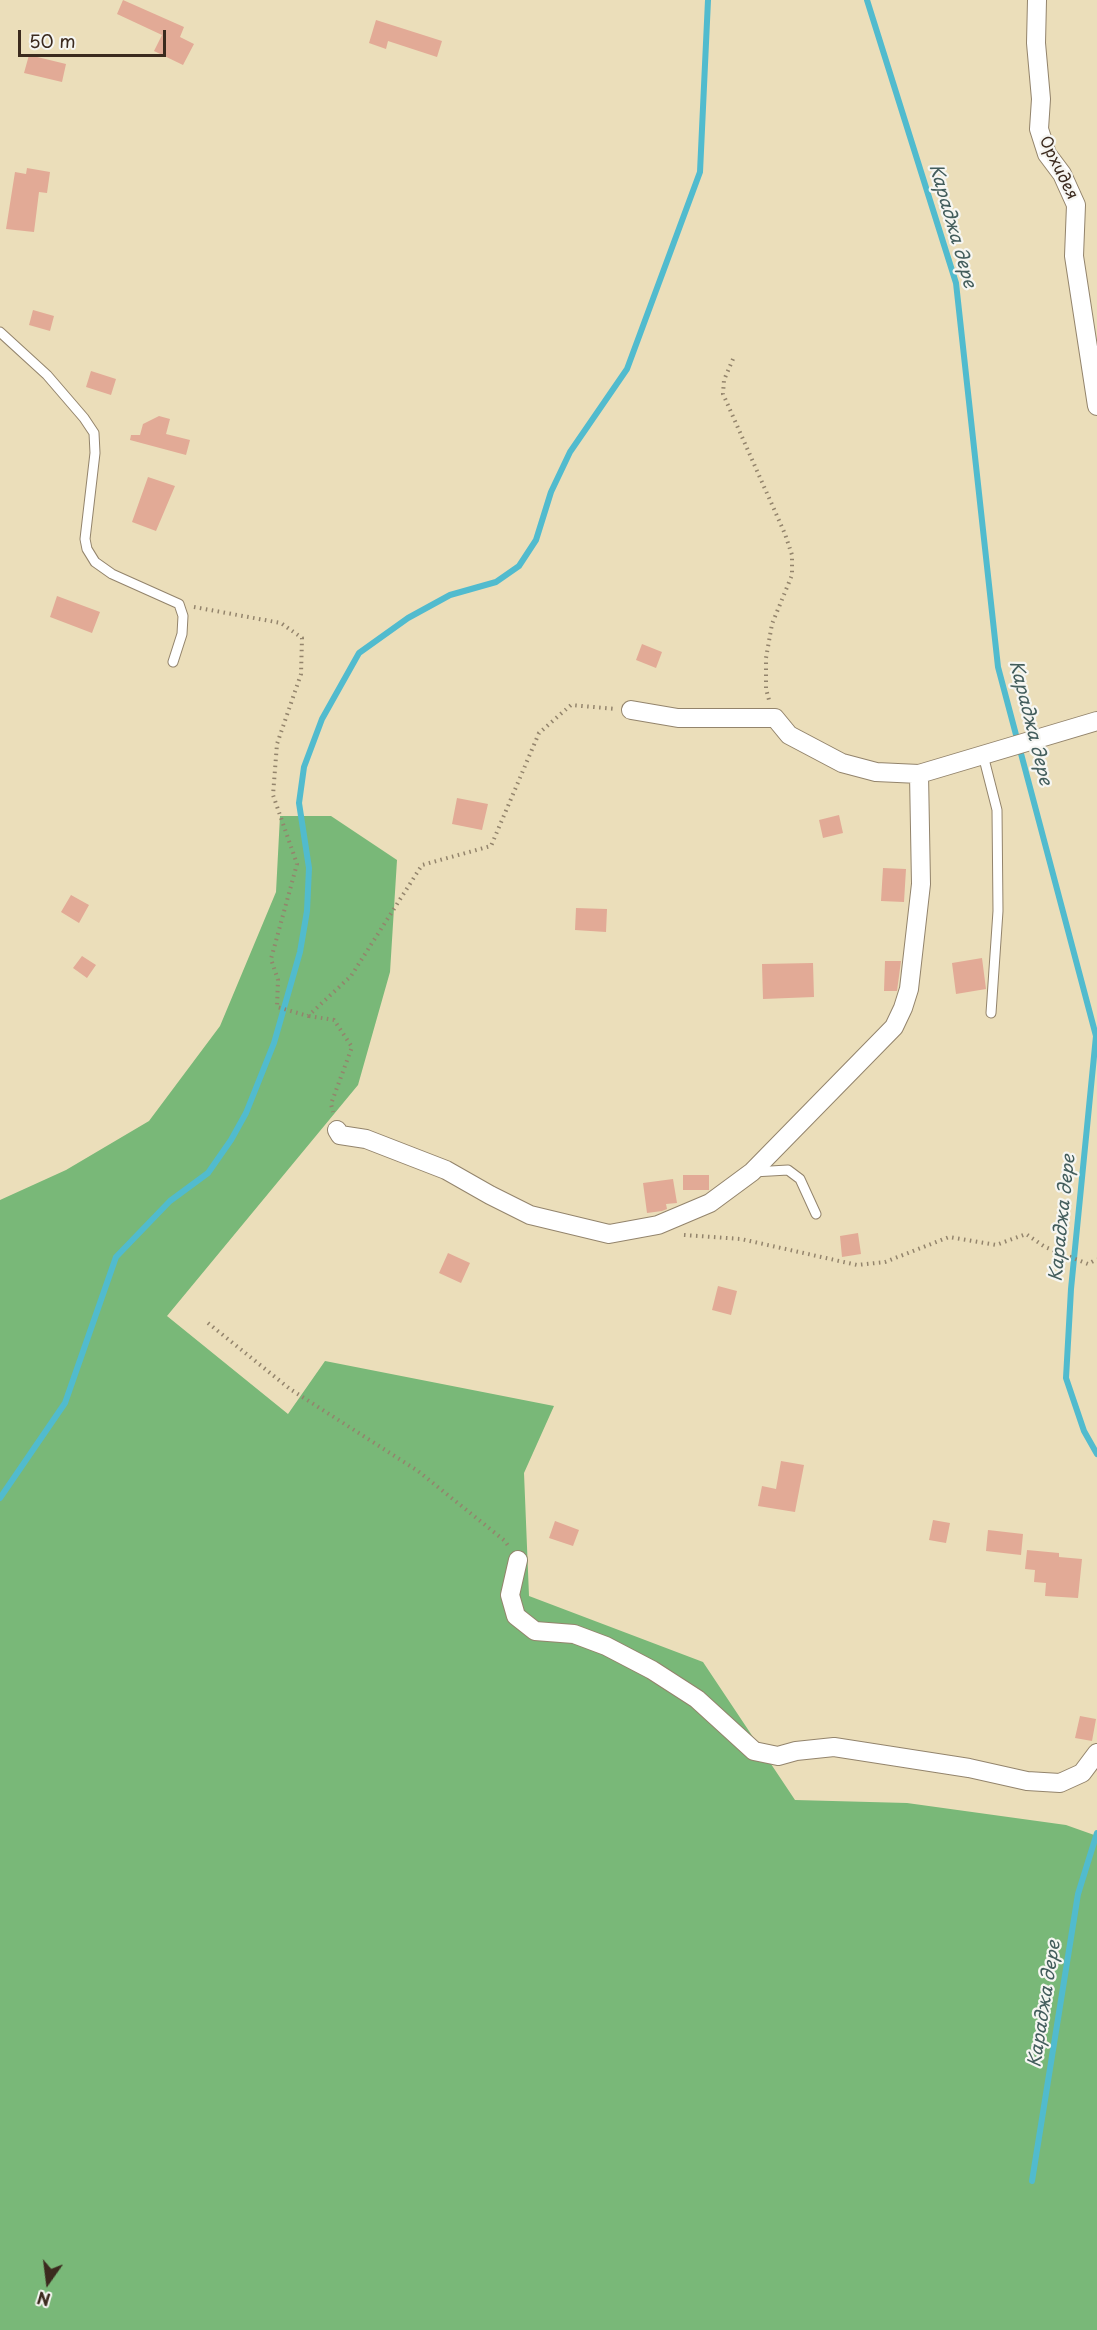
<!DOCTYPE html>
<html>
<head>
<meta charset="utf-8">
<style>
  body { margin:0 }
  #map { position:relative; width:1097px; height:2330px; overflow:hidden; background:#ebdeba; font-family:"Playpen Sans",sans-serif }
  canvas { display:block }
  .north { position:absolute; left:18px; top:2252px; width:60px; height:60px; -webkit-text-stroke:4px #f6f6f2; paint-order:stroke; rotate:194deg; font-size:16px; font-weight:700; line-height:24px; text-align:center; color:#3b2a1e }
  .north::after { content:''; display:block; margin:auto; width:21px; height:27px; background:#3b2a1e; clip-path:polygon(50% 0,100% 100%,50% 72%,0 100%) }
  .scale { position:absolute; left:18px; top:30px; width:148px; height:27px; box-sizing:border-box; border:3px solid #3b2a1e; border-top:0; padding-left:8px; font-size:18px; line-height:21px; white-space:nowrap; color:#3b2a1e; -webkit-text-stroke:4px #f6f6f2; paint-order:stroke }
</style>
</head>
<body>
<div id="map">
<canvas width="1097" height="2330"></canvas>
<div class="north">N</div>
<div class="scale">50 m</div>
</div>
<script>
const ctx = document.querySelector('canvas').getContext('2d');
ctx.lineJoin = 'round';
function fill(path, color) {
  ctx.fillStyle = color;
  ctx.fill(path, 'evenodd');
}
function shape(rows) {
  const path = new Path2D();
  for (const r of rows) {
    path.moveTo(r[0], r[1]);
    for (let i = 2; i < r.length; i += 2) path.lineTo(r[i], r[i + 1]);
  }
  return path;
}
function strokePath(path, color, width, dash) {
  ctx.strokeStyle = color;
  ctx.lineWidth = width;
  ctx.lineCap = dash ? 'butt' : 'round';
  ctx.setLineDash(dash || []);
  ctx.stroke(path);
}
function drawText(font, color, halo, rows, align = 'center') {
  ctx.font = font + ' "Playpen Sans",sans-serif';
  ctx.lineWidth = 4.5;
  ctx.setLineDash([]);
  ctx.textBaseline = 'middle';
  ctx.strokeStyle = halo;
  ctx.fillStyle = color;
  for (const [text, x, y, turn = 0] of rows) {
    ctx.save();
    ctx.translate(x, y);
    ctx.rotate((+turn || 0) * Math.PI / 180);
    ctx.textAlign = isNaN(turn) ? turn : align;
    if (halo) ctx.strokeText(text, 0, 0);
    ctx.fillText(text, 0, 0);
    ctx.restore();
  }
}
fill(shape([
  [280,816,331,816,397,860,390,972,358,1085,167,1316,288,1414,325,1361,554,1406,524,1473,529,1596,703,1662,795,1800,907,1803,1066,1825,1097,1836,1097,2330,0,2330,0,1200,66,1170,149,1121,220,1026,276,892]
]), '#79b878');
strokePath(shape([
  [867,0,956,283,998,667,1096,1036,1071,1289,1066,1378,1084,1431,1097,1454],
  [0,1498,65,1403,116,1257,170,1201,208,1173,231,1140,246,1113,274,1043,300,952,307,911,309,868,299,803,304,767,322,719,359,653,408,618,450,595,496,582,519,566,536,540,551,492,570,452,627,369,700,172,708,0],
  [1032,2181,1078,1894,1097,1833]
]), '#51bbce', 6);
fill(shape([
  [123,0,184,27,180,37,194,44,183,65,154,51,162,35,117,14],
  [376,20,442,41,437,57,388,41,386,49,369,43],
  [29,55,66,64,62,82,24,73],
  [27,168,50,172,47,193,39,192,34,232,6,229,15,172,26,174],
  [33,310,54,316,50,331,29,325],
  [91,371,116,379,111,395,86,387],
  [159,416,170,419,166,434,190,440,186,455,130,440,131,435,140,435,143,424],
  [148,477,175,486,156,531,132,522],
  [57,596,100,612,92,633,50,617],
  [642,644,662,652,656,668,636,660],
  [457,798,488,804,482,830,452,824],
  [839,815,843,833,823,838,819,820],
  [883,868,906,869,904,902,881,901],
  [71,895,89,905,79,923,61,912],
  [576,908,607,909,606,932,575,930],
  [82,956,96,965,87,978,73,968],
  [982,958,986,989,956,994,952,963],
  [885,961,901,961,897,991,884,991],
  [813,963,814,997,763,999,762,964],
  [683,1175,709,1175,709,1190,683,1190],
  [673,1179,677,1203,666,1204,667,1209,662,1211,647,1213,643,1183],
  [858,1233,861,1254,842,1257,840,1236],
  [448,1253,470,1263,461,1283,439,1273],
  [718,1286,737,1291,731,1315,712,1310],
  [781,1461,804,1465,795,1512,758,1506,762,1486,776,1489],
  [933,1520,950,1523,946,1543,929,1540],
  [555,1521,579,1530,573,1546,549,1538],
  [988,1530,1023,1534,1021,1555,986,1551],
  [1027,1550,1059,1553,1059,1557,1082,1559,1078,1598,1045,1596,1046,1583,1034,1582,1035,1570,1025,1569],
  [1080,1716,1096,1719,1092,1741,1075,1738]
]), '#e2aa96');
const lane = shape([
  [0,332,47,375,84,418,94,433,95,453,85,539,87,549,95,562,112,574,179,604,183,616,182,634,173,662],
  [983,755,997,810,998,911,991,1013],
  [753,1172,788,1170,800,1179,816,1214]
]);
const street = shape([
  [1037,0,1036,43,1041,99,1039,129,1047,154,1062,174,1076,205,1074,256,1097,406],
  [631,710,678,718,775,718,789,735,842,763,876,772,919,774,1097,721],
  [337,1130,340,1135,366,1139,446,1170,490,1195,530,1215,609,1234,658,1225,710,1203,752,1172,894,1027,903,1008,909,989,921,884,919,774],
  [518,1560,510,1595,516,1616,535,1631,574,1634,606,1646,652,1670,697,1699,754,1751,778,1756,796,1751,834,1747,969,1768,1027,1781,1060,1783,1082,1773,1097,1753]
]);
strokePath(lane, '#93846c', 11);
strokePath(street, '#93846c', 20);
strokePath(shape([
  [733,359,724,380,723,394,785,534,792,555,792,575,772,624,766,658,766,689,769,700],
  [194,607,281,623,302,638,301,674,277,744,273,795,297,864,271,959,278,980,277,1007,308,1016,351,976,422,865,491,846,539,733,571,705,616,709],
  [309,1016,334,1020,352,1047,331,1104,333,1112],
  [684,1235,741,1239,857,1265,885,1262,949,1237,996,1245,1026,1234,1045,1247,1088,1264,1097,1259],
  [208,1323,290,1389,418,1471,505,1541,509,1547]
]), '#93846c', 4, [1.5, 4.5]);
strokePath(lane, '#fff', 9);
strokePath(street, '#fff', 18);
drawText('16px', '#3b2a1e', '#f6f6f2', [
  ["Орхидея",1058,168,64]
]);
drawText('italic 18px', '#435d5c', '#f6f6f2', [
  ["Караджа дере",952,226,74],
  ["Караджа дере",1030,723,76],
  ["Караджа дере",1063,1218,-84],
  ["Караджа дере",1045,2004,-81]
]);
</script>
</body>
</html>
